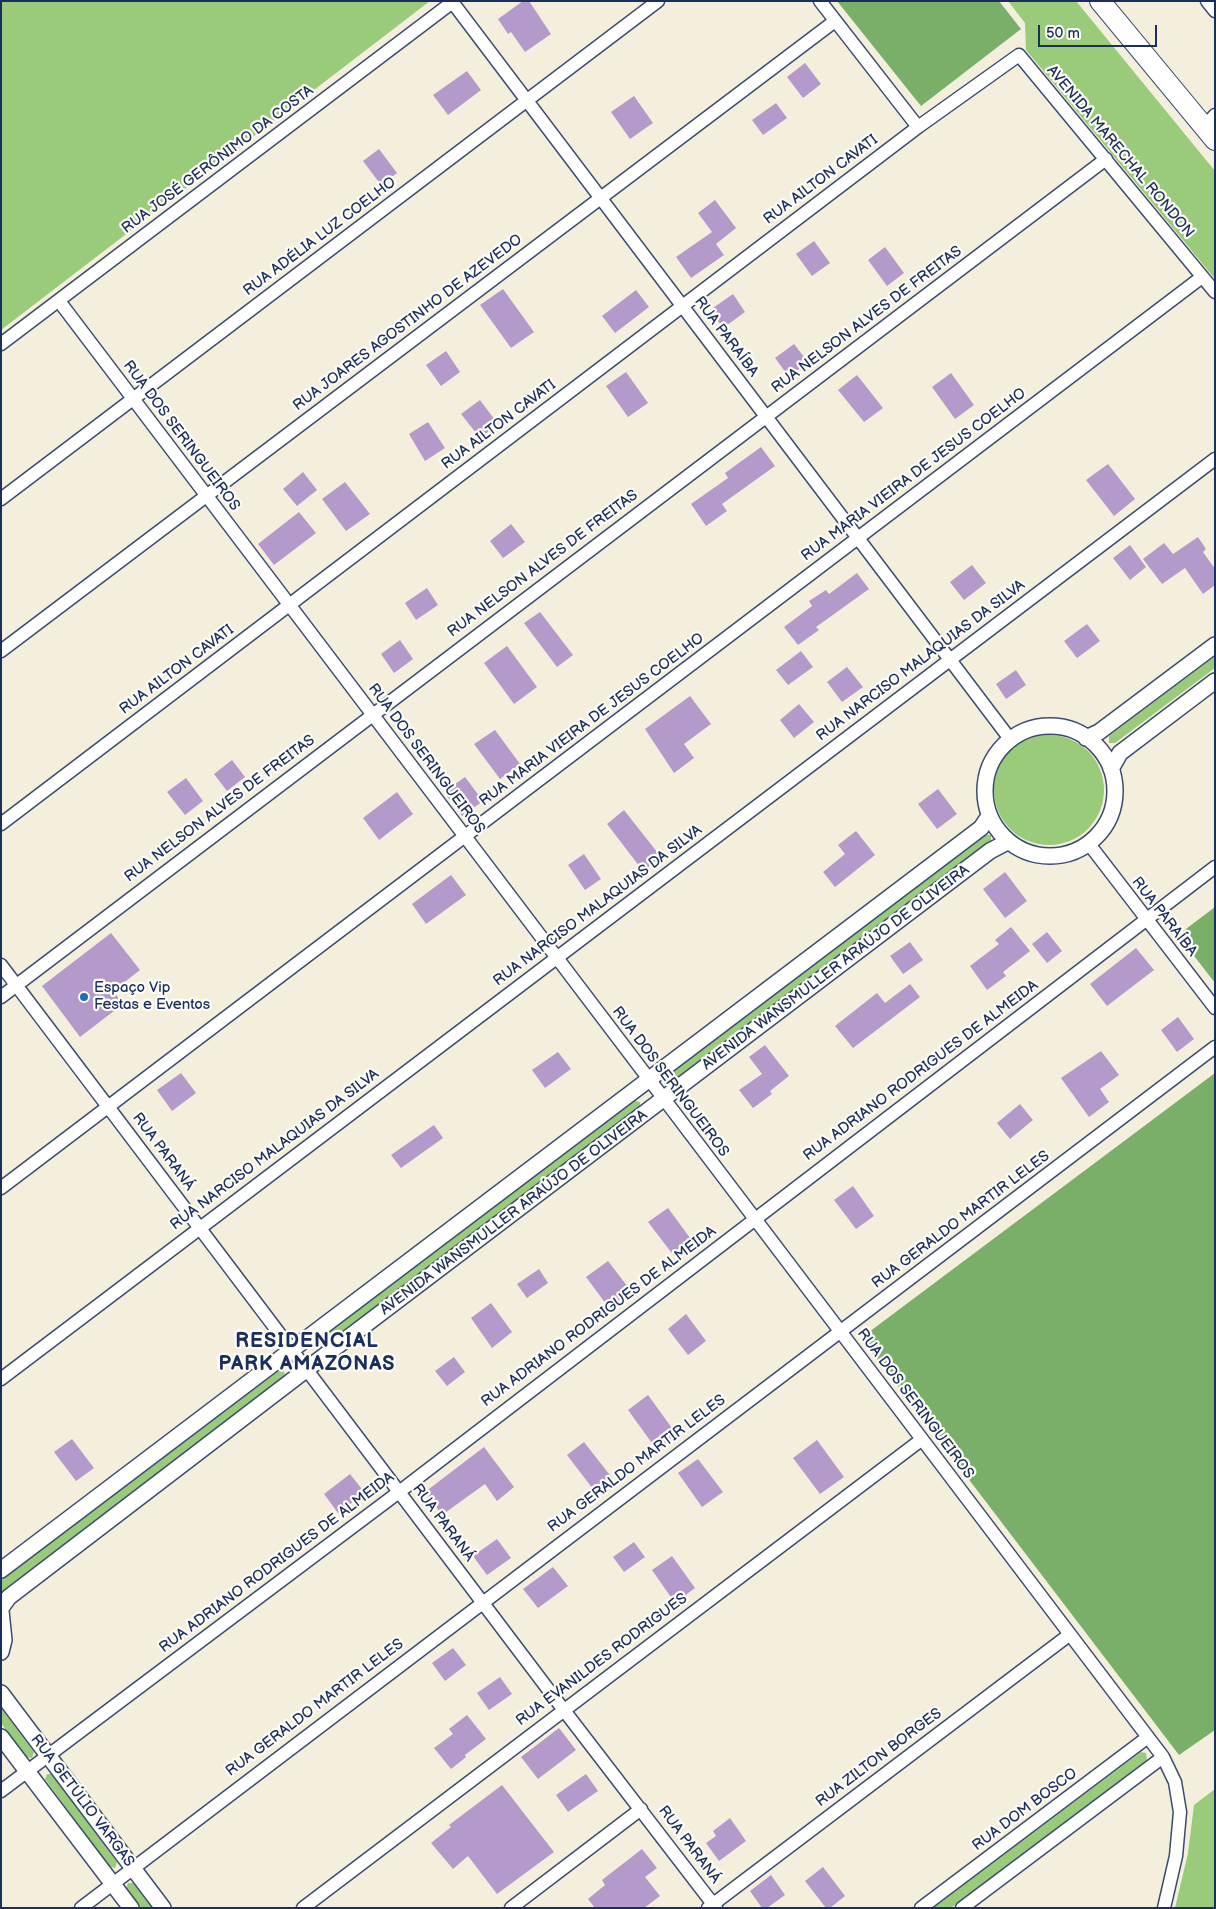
<!DOCTYPE html>
<html>
<head>
<meta charset="utf-8">
<style>
  body { margin:0 }
  #map { position:relative; width:1216px; height:1909px; overflow:hidden; background:#f4efdd; font-family:"Balsamiq Sans",sans-serif }
  canvas { display:block }
  .frame { position:absolute; inset:0; border:2px solid #1b2f5e; pointer-events:none }
  .scale { position:absolute; left:1038px; top:25px; width:119px; height:22px; box-sizing:border-box; border:2px solid #1b2f5e; border-top:0; padding-left:6px; font-size:15px; line-height:18px; white-space:nowrap; color:#1b2f5e; -webkit-text-stroke:4px #fdfcf7; paint-order:stroke }
</style>
</head>
<body>
<div id="map">
<canvas width="1216" height="1909"></canvas>
<div class="frame"></div>
<div class="scale">50 m</div>
</div>
<script>
const ctx = document.querySelector('canvas').getContext('2d');
ctx.lineJoin = 'round';
function fill(path, color) {
  ctx.fillStyle = color;
  ctx.fill(path, 'evenodd');
}
function shape(rows) {
  const path = new Path2D();
  for (const r of rows) {
    if (r.length === 3) {
      path.moveTo(r[0] + r[2], r[1]);
      path.arc(r[0], r[1], r[2], 0, 2 * Math.PI);
      continue;
    }
    path.moveTo(r[0], r[1]);
    for (let i = 2; i < r.length; i += 2) path.lineTo(r[i], r[i + 1]);
  }
  return path;
}
function strokePath(path, color, width, dash) {
  ctx.strokeStyle = color;
  ctx.lineWidth = width;
  ctx.lineCap = dash ? 'butt' : 'round';
  ctx.setLineDash(dash || []);
  ctx.stroke(path);
}
function drawText(font, color, halo, rows, align = 'center') {
  ctx.font = font + ' "Balsamiq Sans",sans-serif';
  ctx.lineWidth = 4.5;
  ctx.setLineDash([]);
  ctx.textBaseline = 'middle';
  ctx.strokeStyle = halo;
  ctx.fillStyle = color;
  for (const [text, x, y, turn = 0] of rows) {
    ctx.save();
    ctx.translate(x, y);
    ctx.rotate((+turn || 0) * Math.PI / 180);
    ctx.textAlign = isNaN(turn) ? turn : align;
    if (halo) ctx.strokeText(text, 0, 0);
    ctx.fillText(text, 0, 0);
    ctx.restore();
  }
}
fill(shape([
  [1,1,430,1,1,330],
  [1008,1,1076,1,1215,171,1215,279,1026,50,1025,23],
  [1215,656,1215,668,1115,743,1109,743,1109,736],
  [1049,790,55],
  [985,835,991,835,991,841,673,1084,667,1083,667,1076],
  [635,1101,640,1102,640,1107,322,1350,316,1349,316,1342],
  [279,1371,284,1371,285,1376,1,1592,1,1580],
  [1,1708,34,1752,32,1758,26,1757,1,1723],
  [1141,1752,1146,1753,1147,1760,951,1908,933,1908],
  [47,1774,52,1774,117,1862,115,1868,109,1866,45,1779],
  [1215,1789,1215,1908,1175,1908,1188,1853,1194,1805],
  [128,1883,133,1883,152,1908,141,1908,126,1888]
]), '#99cb7a');
fill(shape([
  [837,1,999,1,1021,29,921,106],
  [1215,907,1215,983,1178,935],
  [1215,1073,1215,1730,1179,1755,861,1338]
]), '#7aaf6a');
fill(shape([
  [523,1,529,1,551,34,525,52,511,32,508,34,498,19],
  [805,63,821,84,803,98,787,77],
  [467,71,481,90,448,115,433,95],
  [634,96,653,123,630,139,611,112],
  [776,103,787,118,763,135,752,120],
  [379,149,397,173,381,185,363,161],
  [715,200,736,228,716,244,724,255,691,278,676,257,712,232,698,213],
  [814,241,830,263,812,276,796,254],
  [885,247,904,273,887,286,868,260],
  [503,289,534,332,511,348,480,305],
  [636,290,649,307,615,333,602,316],
  [733,294,745,312,723,328,710,310],
  [794,344,808,362,789,377,775,358],
  [446,351,460,372,441,386,426,365],
  [626,372,648,403,628,417,606,386],
  [951,373,974,405,955,419,932,387],
  [857,375,883,408,864,422,838,390],
  [480,400,498,424,480,438,461,414],
  [428,422,445,448,425,461,409,434],
  [761,447,775,466,722,504,727,511,706,526,691,504,728,478,725,473],
  [1108,464,1135,499,1114,516,1086,480],
  [303,472,317,490,297,506,283,489],
  [345,482,370,514,346,531,322,499],
  [299,512,316,533,274,565,258,544],
  [511,524,525,542,503,558,490,541],
  [1198,537,1206,549,1203,552,1215,569,1215,585,1203,594,1185,568,1162,584,1143,559,1164,543,1173,554],
  [1130,545,1146,567,1130,580,1113,558],
  [972,565,986,583,964,600,950,582],
  [857,573,869,589,816,627,819,630,798,645,784,627,812,606,809,601,826,590,829,594],
  [427,588,438,605,416,620,405,603],
  [540,612,573,655,557,667,524,623],
  [1087,624,1100,641,1077,658,1064,641],
  [400,640,413,659,394,673,381,654],
  [507,646,537,687,514,704,484,663],
  [801,651,813,667,788,685,776,670],
  [847,667,863,687,842,702,827,682],
  [1016,670,1026,685,1006,699,996,684],
  [690,696,711,724,684,744,694,758,674,773,645,729],
  [799,704,814,722,794,738,780,720],
  [495,730,520,764,500,779,474,744],
  [232,760,245,777,227,791,214,774],
  [465,777,483,801,462,816,444,792],
  [186,778,203,801,185,815,167,792],
  [938,789,957,814,937,829,918,804],
  [397,792,413,814,379,840,363,818],
  [624,810,661,857,643,871,607,824],
  [856,831,875,855,835,887,823,872,845,854,838,845],
  [584,854,601,879,585,890,568,865],
  [1005,872,1027,901,1005,918,983,889],
  [451,875,466,895,426,924,412,904],
  [1011,927,1030,951,1003,972,1006,976,987,990,970,966,999,944,995,940],
  [1047,932,1062,951,1047,963,1032,944],
  [111,933,140,970,113,991,123,1004,80,1037,42,986],
  [910,942,923,960,903,974,890,956],
  [1136,948,1154,970,1107,1006,1090,984],
  [910,984,920,997,853,1048,835,1026,877,993,885,1003],
  [1178,1017,1194,1039,1177,1052,1161,1030],
  [765,1045,789,1076,770,1091,772,1094,753,1108,739,1090,762,1074,749,1057],
  [1101,1051,1119,1075,1100,1089,1109,1102,1089,1117,1061,1078],
  [558,1052,571,1069,545,1088,532,1070],
  [181,1073,196,1093,172,1111,157,1090],
  [1020,1104,1033,1120,1010,1139,997,1123],
  [434,1125,443,1138,401,1168,391,1155],
  [853,1186,874,1216,856,1229,834,1200],
  [668,1208,693,1242,674,1256,648,1222],
  [608,1261,631,1291,609,1308,586,1277],
  [539,1269,548,1283,527,1298,517,1284],
  [491,1303,512,1332,492,1348,471,1318],
  [686,1314,706,1341,688,1355,668,1329],
  [454,1357,465,1372,447,1386,435,1371],
  [648,1395,677,1435,657,1450,628,1410],
  [72,1439,94,1468,76,1481,54,1452],
  [817,1440,844,1477,820,1494,793,1458],
  [584,1442,613,1479,596,1493,567,1455],
  [484,1447,514,1487,497,1501,485,1484,442,1515,425,1492],
  [698,1459,723,1492,702,1507,678,1473],
  [350,1474,365,1493,338,1513,324,1494],
  [497,1539,511,1558,487,1575,473,1556],
  [634,1542,645,1557,624,1572,613,1557],
  [672,1556,695,1588,675,1603,652,1570],
  [553,1567,568,1586,538,1608,523,1589],
  [453,1648,466,1665,445,1681,432,1663],
  [500,1677,512,1694,489,1710,477,1693],
  [467,1715,486,1739,465,1755,466,1757,451,1769,434,1748,453,1734,449,1729],
  [559,1728,576,1750,538,1779,521,1757],
  [586,1774,598,1791,568,1812,556,1795],
  [502,1785,554,1852,497,1894,468,1856,453,1869,431,1843,451,1827,449,1825],
  [730,1818,746,1841,719,1861,706,1843,716,1836,713,1831],
  [642,1849,657,1868,645,1877,660,1896,644,1908,595,1908,588,1899,605,1885,602,1880],
  [823,1867,845,1896,830,1908,826,1908,805,1881],
  [771,1875,785,1895,767,1908,762,1908,750,1891]
]), '#b39aca');
const minor = shape([
  [820,1,918,127],
  [1207,1,1215,11],
  [453,3,1010,739],
  [1204,127,1215,115],
  [59,301,1163,1757,1175,1782,1180,1812,1176,1856,1164,1908],
  [1,344,454,1],
  [1,499,658,1],
  [1,651,835,21],
  [1,824,918,127,1019,55,1215,292],
  [1089,844,1215,1008],
  [1,965,563,1709,716,1908],
  [1,997,1106,159],
  [1,1188,1202,277],
  [1,1379,1215,459],
  [1,1791,399,1492,1215,867],
  [81,1908,1215,1047],
  [303,1908,921,1440],
  [511,1908,641,1809],
  [708,1908,1069,1635],
  [921,1908,1148,1737],
  [962,1908,1163,1757]
]);
const tertiary = shape([
  [1050,791,65],
  [1086,738,1099,732,1215,645],
  [1111,769,1120,753,1215,681],
  [1,1570,981,828,989,816],
  [1,1608,9,1597,307,1369,990,851,1007,842],
  [1,1611,4,1640,1,1652],
  [1,1693,163,1908],
  [1,1737,131,1908]
]);
const trunk = shape([
  [1100,1,1215,140]
]);
strokePath(minor, '#3c4c71', 15);
strokePath(tertiary, '#3c4c71', 18);
strokePath(trunk, '#3c4c71', 22);
strokePath(minor, '#fff', 12);
strokePath(tertiary, '#fff', 15);
strokePath(trunk, '#fff', 20);
for (const [x, y, r, color] of [
  [84,997,5,"#1f6fb2"]
]) {
  const dot = new Path2D();
  dot.arc(x, y, r, 0, 2 * Math.PI);
  ctx.fillStyle = color;
  ctx.fill(dot);
  strokePath(dot, '#fdfcf7', 2);
}
drawText('15px', '#1b2f5e', '#fdfcf7', [
  ["AVENIDA MARECHAL RONDON",1120,152,50],
  ["RUA JOSÉ GERÔNIMO DA COSTA",218,160,-37],
  ["RUA AILTON CAVATI",821,180,-37],
  ["RUA ADÉLIA LUZ COELHO",320,237,-37],
  ["RUA NELSON ALVES DE FREITAS",867,320,-37],
  ["RUA JOARES AGOSTINHO DE AZEVEDO",408,323,-37],
  ["RUA PARAÍBA",726,337,53],
  ["RUA AILTON CAVATI",499,425,-37],
  ["RUA DOS SERINGUEIROS",181,436,53],
  ["RUA MARIA VIEIRA DE JESUS COELHO",914,475,-37],
  ["RUA NELSON ALVES DE FREITAS",543,564,-37],
  ["RUA NARCISO MALAQUIAS DA SILVA",921,661,-37],
  ["RUA AILTON CAVATI",177,670,-37],
  ["RUA MARIA VIEIRA DE JESUS COELHO",592,720,-37],
  ["RUA DOS SERINGUEIROS",426,759,53],
  ["RUA NELSON ALVES DE FREITAS",220,809,-37],
  ["RUA NARCISO MALAQUIAS DA SILVA",598,906,-37],
  ["RUA PARAÍBA",1164,917,52],
  ["AVENIDA WANSMULLER ARAÚJO DE OLIVEIRA",836,968,-37],
  ["RUA ADRIANO RODRIGUES DE ALMEIDA",921,1071,-37],
  ["RUA DOS SERINGUEIROS",670,1082,53],
  ["RUA NARCISO MALAQUIAS DA SILVA",275,1150,-37],
  ["RUA PARANÁ",163,1152,53],
  ["AVENIDA WANSMULLER ARAÚJO DE OLIVEIRA",514,1213,-37],
  ["RUA GERALDO MARTIR LELES",961,1220,-37],
  ["RUA ADRIANO RODRIGUES DE ALMEIDA",599,1317,-37],
  ["RUA DOS SERINGUEIROS",915,1404,53],
  ["RUA GERALDO MARTIR LELES",637,1464,-37],
  ["RUA PARANÁ",443,1523,53],
  ["RUA ADRIANO RODRIGUES DE ALMEIDA",277,1563,-37],
  ["RUA EVANILDES RODRIGUES",602,1660,-37],
  ["RUA GERALDO MARTIR LELES",315,1708,-37],
  ["RUA ZILTON BORGES",879,1758,-37],
  ["RUA GETÚLIO VARGAS",82,1801,53],
  ["RUA DOM BOSCO",1025,1810,-37],
  ["RUA PARANÁ",689,1845,53]
]);
drawText('15px', '#1b2f5e', '#fdfcf7', [
  ["Espaço Vip",94,988],
  ["Festas e Eventos",94,1005]
], 'left');
ctx.letterSpacing = '1px';
drawText('bold 20px', '#1b2f5e', '#fdfcf7', [
  ["RESIDENCIAL",307,1342],
  ["PARK AMAZONAS",307,1365]
]);
ctx.letterSpacing = '0px';
</script>
</body>
</html>
